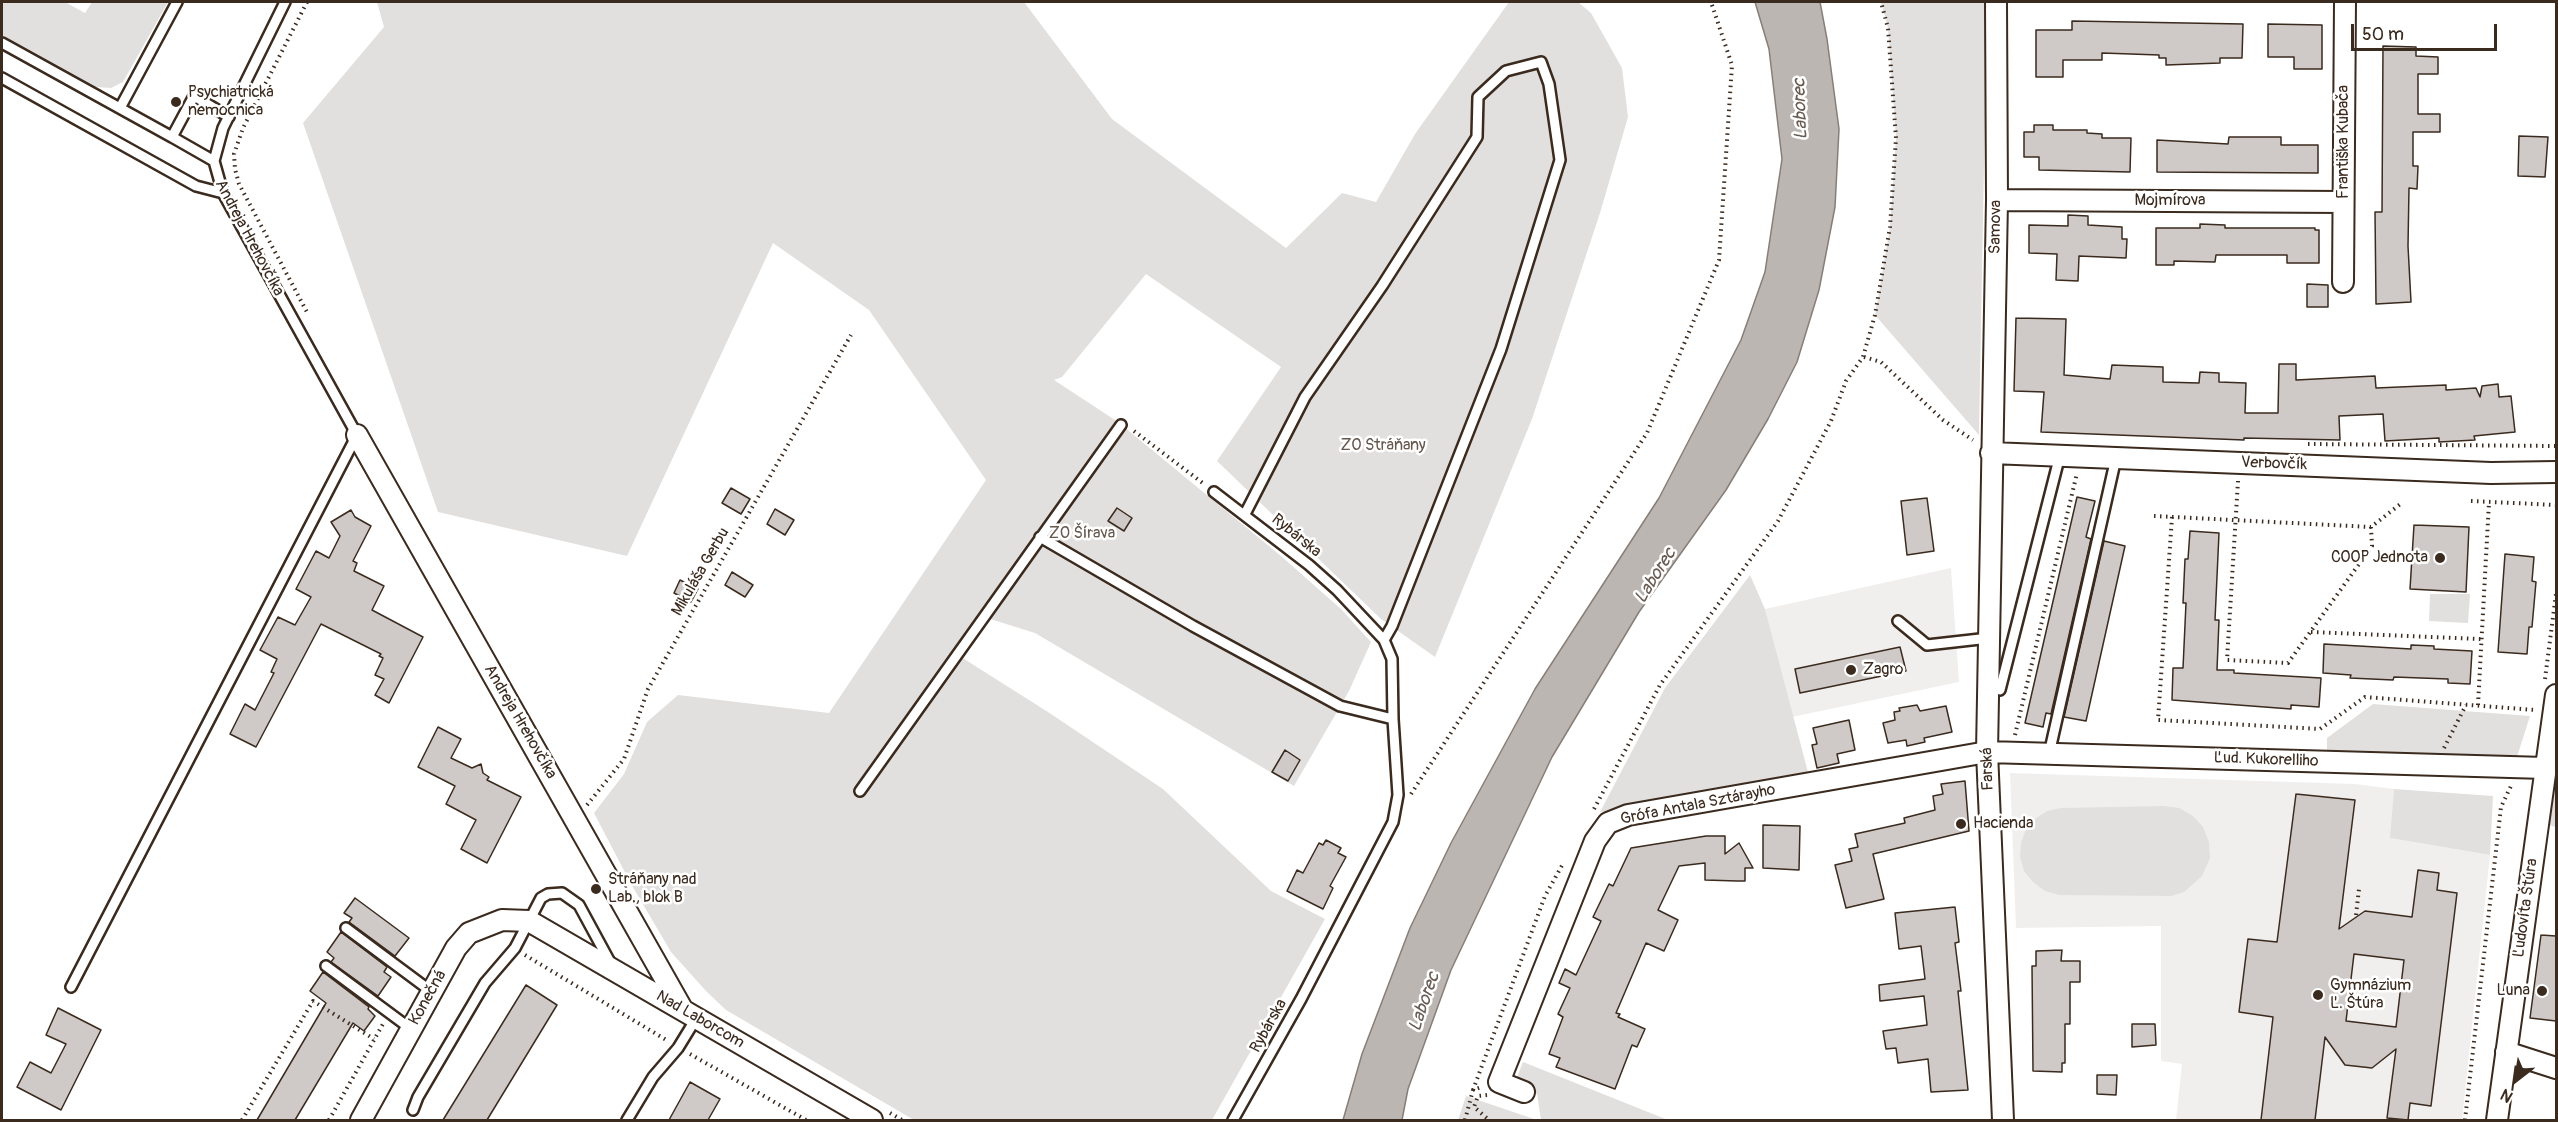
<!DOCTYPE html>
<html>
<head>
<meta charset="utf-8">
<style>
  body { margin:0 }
  #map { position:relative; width:2558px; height:1122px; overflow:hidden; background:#fff; font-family:Pangolin,sans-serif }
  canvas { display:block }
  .frame { position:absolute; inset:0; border:3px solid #3b2a1e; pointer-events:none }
  .north { position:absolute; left:2486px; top:1050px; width:60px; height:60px; -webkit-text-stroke:4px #fff; paint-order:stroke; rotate:211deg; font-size:16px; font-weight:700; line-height:24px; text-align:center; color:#3b2a1e }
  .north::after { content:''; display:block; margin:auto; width:21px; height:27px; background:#3b2a1e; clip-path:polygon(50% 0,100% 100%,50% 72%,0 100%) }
  .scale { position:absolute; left:2351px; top:24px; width:146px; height:27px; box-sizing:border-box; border:3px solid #3b2a1e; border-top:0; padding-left:8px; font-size:18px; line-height:21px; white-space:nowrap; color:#3b2a1e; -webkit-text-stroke:4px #fff; paint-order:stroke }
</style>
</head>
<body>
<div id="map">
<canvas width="2558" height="1122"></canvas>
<div class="frame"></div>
<div class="north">N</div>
<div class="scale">50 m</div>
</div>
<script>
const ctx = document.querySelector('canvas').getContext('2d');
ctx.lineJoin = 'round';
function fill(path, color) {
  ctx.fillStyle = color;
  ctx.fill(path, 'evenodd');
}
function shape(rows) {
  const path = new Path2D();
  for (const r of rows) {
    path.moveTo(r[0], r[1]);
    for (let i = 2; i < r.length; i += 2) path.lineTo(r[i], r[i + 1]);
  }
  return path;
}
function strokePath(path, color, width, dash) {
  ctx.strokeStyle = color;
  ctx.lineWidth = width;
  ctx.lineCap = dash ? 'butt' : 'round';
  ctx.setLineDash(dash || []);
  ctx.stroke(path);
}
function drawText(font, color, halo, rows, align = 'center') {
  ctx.font = font + ' Pangolin,sans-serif';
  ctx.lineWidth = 5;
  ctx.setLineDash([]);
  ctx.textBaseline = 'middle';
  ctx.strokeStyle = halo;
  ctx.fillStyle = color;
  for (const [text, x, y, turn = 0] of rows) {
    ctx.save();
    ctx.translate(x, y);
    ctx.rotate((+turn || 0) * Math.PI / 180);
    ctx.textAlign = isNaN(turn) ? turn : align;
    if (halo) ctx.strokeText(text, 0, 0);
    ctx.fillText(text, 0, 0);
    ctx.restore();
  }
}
fill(shape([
  [1951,568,1959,682,1792,717,1765,609],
  [2010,773,2355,784,2394,789,2391,838,2490,855,2462,1120,2176,1120,2182,1064,2161,1061,2161,926,2016,928]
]), '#f1efee');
fill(shape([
  [2,2,65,2,85,13,92,2,168,2,123,82,111,88,95,87,2,35],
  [377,2,1024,2,1112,119,1286,248,1342,193,1376,202,1415,134,1509,2,1578,2,1591,13,1622,68,1628,117,1600,213,1532,419,1435,657,1381,619,1217,461,1281,367,1146,274,1062,377,1054,380,1118,422,1281,556,1341,609,1371,642,1349,691,1294,786,1035,633,987,618,961,657,1048,712,1163,789,1271,891,1325,919,1212,1120,914,1120,726,1010,706,991,671,952,631,884,594,813,624,774,647,722,678,695,829,713,986,480,869,310,773,243,627,556,438,512,303,123,384,27],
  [1881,2,1987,2,1979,435,1875,315,1890,227,1896,138,1888,28],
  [1750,575,1765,609,1809,776,1600,812,1665,688],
  [2430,594,2470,594,2468,623,2429,621],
  [2373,704,2530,716,2516,760,2327,751,2327,738],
  [2556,775,2556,827,2548,825],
  [2394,789,2493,796,2490,855,2390,838],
  [2164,806,2179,808,2193,816,2203,827,2209,842,2210,858,2202,876,2184,892,2171,896,2059,895,2045,891,2033,882,2024,871,2020,857,2021,843,2026,829,2035,819,2047,811,2061,808],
  [1523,1062,1668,1120,1541,1120,1537,1094,1517,1077],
  [1466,1096,1478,1100,1537,1120,1458,1120]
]), '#e2e0de');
const water = shape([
  [1755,2,1820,2,1827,39,1839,129,1835,207,1819,290,1797,362,1768,419,1726,490,1639,612,1552,757,1451,970,1408,1089,1402,1120,1343,1120,1362,1054,1410,928,1451,843,1535,689,1659,498,1741,340,1765,272,1782,159,1769,49,1755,2]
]);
fill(water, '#bcb6b3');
strokePath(water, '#887e77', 1.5);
const building = shape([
  [2072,21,2243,24,2242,58,2220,58,2220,63,2166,65,2166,58,2159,58,2159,55,2102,53,2102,60,2063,60,2063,77,2036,77,2036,30,2072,30,2072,21],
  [2268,24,2322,25,2322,69,2294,69,2294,57,2268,57,2268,24],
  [2383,46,2416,47,2416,56,2438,57,2438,74,2418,74,2418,114,2440,114,2440,132,2413,132,2413,166,2418,166,2417,189,2409,188,2408,246,2411,302,2376,304,2375,212,2382,212,2383,46],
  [2034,125,2053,125,2053,130,2087,130,2087,133,2102,134,2102,138,2131,138,2130,172,2039,170,2039,157,2024,157,2024,132,2034,132,2034,125],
  [2519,136,2548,137,2545,177,2518,176,2519,136],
  [2229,137,2281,137,2281,145,2318,145,2318,173,2157,172,2157,140,2228,144,2229,137],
  [2068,215,2088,216,2088,225,2122,227,2122,239,2127,239,2126,258,2079,256,2078,281,2056,280,2057,254,2029,253,2029,225,2068,226,2068,215],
  [2200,224,2225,225,2225,228,2315,228,2315,230,2319,230,2319,263,2287,263,2287,255,2216,255,2215,262,2174,261,2174,265,2156,265,2156,228,2200,228,2200,224],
  [2307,284,2328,285,2328,307,2307,307,2307,284],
  [2016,318,2066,319,2064,375,2110,379,2112,365,2163,367,2163,382,2199,383,2200,372,2219,373,2219,382,2246,383,2245,413,2278,413,2279,364,2296,364,2296,380,2375,376,2376,388,2446,385,2446,390,2476,388,2480,397,2482,386,2498,384,2499,397,2511,396,2515,432,2474,436,2475,440,2439,442,2439,438,2385,441,2383,414,2339,416,2340,440,2244,438,2244,440,2041,432,2044,392,2014,391,2016,318],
  [731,488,750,499,741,514,722,503,731,488],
  [2077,497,2095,501,2086,537,2091,539,2051,714,2046,713,2043,727,2025,723,2077,497],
  [1927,498,1934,551,1907,555,1901,501,1927,498],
  [1117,508,1132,518,1124,531,1108,521,1117,508],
  [775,509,794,520,785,535,767,524,775,509],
  [351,510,355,517,371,526,353,561,357,563,354,571,384,586,372,610,423,637,389,703,375,695,384,679,375,675,383,658,379,656,381,654,321,624,256,747,230,734,245,704,255,710,274,673,271,672,277,659,260,650,278,617,295,625,311,597,296,589,316,551,329,558,340,536,331,522,351,510],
  [2414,525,2469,527,2466,592,2410,589,2414,525],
  [2190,531,2219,533,2215,620,2219,620,2217,670,2234,670,2234,673,2321,678,2319,707,2291,705,2291,709,2172,700,2173,668,2183,668,2186,603,2183,603,2185,559,2188,559,2190,531],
  [2104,541,2125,546,2086,721,2064,717,2104,541],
  [2505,554,2534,557,2532,581,2536,582,2532,627,2529,627,2527,654,2498,652,2505,554],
  [732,572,753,585,745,597,725,585,732,572],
  [680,580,698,589,691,602,674,593,680,580],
  [2324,644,2411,649,2411,645,2434,646,2434,649,2472,651,2470,684,2448,683,2448,679,2394,677,2393,680,2350,678,2351,675,2323,673,2324,644],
  [1900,647,1906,671,1800,693,1795,669,1900,647],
  [1917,705,1920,711,1946,706,1952,732,1924,738,1925,742,1907,746,1906,740,1888,743,1883,723,1895,720,1894,712,1900,711,1899,708,1917,705],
  [1849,720,1855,750,1837,754,1839,763,1817,768,1812,745,1817,744,1813,728,1849,720],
  [438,727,461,739,451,758,472,768,481,764,483,773,489,777,487,780,521,797,487,863,461,849,476,820,446,804,455,786,418,767,438,727],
  [1285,750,1300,760,1288,781,1272,772,1285,750],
  [1965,781,1969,831,1873,854,1884,899,1846,908,1835,865,1852,861,1849,849,1858,847,1855,834,1905,823,1904,818,1935,810,1933,796,1943,794,1941,784,1965,781],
  [2296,794,2355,800,2339,929,2365,911,2412,917,2418,870,2439,873,2437,890,2457,893,2431,1106,2410,1103,2408,1120,2387,1118,2396,1049,2372,1068,2345,1065,2325,1037,2315,1120,2261,1120,2273,1017,2239,1012,2248,939,2277,942,2296,794],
  [2354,954,2404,960,2396,1027,2346,1021,2354,954],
  [1763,825,1800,826,1799,870,1763,868,1763,825],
  [1706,836,1725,836,1725,854,1739,843,1753,868,1745,868,1745,881,1737,881,1705,880,1705,863,1679,866,1658,910,1678,920,1664,951,1646,943,1616,1013,1620,1014,1618,1017,1645,1029,1637,1047,1632,1045,1615,1089,1556,1067,1560,1058,1549,1054,1563,1017,1558,1014,1570,988,1559,983,1565,969,1576,975,1601,921,1593,917,1609,884,1613,886,1631,848,1706,836],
  [1326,840,1341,848,1338,853,1346,857,1330,886,1333,888,1323,909,1287,891,1297,870,1303,873,1319,843,1323,845,1326,840],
  [355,898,409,938,395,956,349,922,352,918,344,913,355,898],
  [1955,907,1959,942,1955,943,1961,991,1958,991,1968,1090,1931,1092,1928,1059,1898,1063,1896,1048,1886,1049,1883,1031,1927,1025,1924,996,1880,1001,1879,985,1925,979,1921,946,1899,949,1895,913,1955,907],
  [341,932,387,967,384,972,391,977,378,996,331,962,334,958,327,952,341,932],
  [2541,935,2556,936,2556,1021,2530,1018,2541,935],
  [2062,950,2061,961,2080,961,2080,982,2070,982,2070,1024,2065,1024,2065,1063,2062,1063,2062,1072,2033,1071,2032,966,2036,966,2036,951,2062,950],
  [323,972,369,1007,368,1009,375,1016,364,1031,353,1023,295,1120,257,1120,326,1003,310,991,323,972],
  [526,985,557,1005,487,1120,443,1120,526,985],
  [58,1008,101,1030,61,1110,17,1087,30,1062,51,1073,66,1044,46,1035,58,1008],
  [2132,1024,2155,1024,2156,1045,2132,1047,2132,1024],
  [2097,1075,2117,1075,2116,1095,2097,1094,2097,1075],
  [690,1082,720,1099,708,1120,669,1120,690,1082]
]);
fill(building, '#cfcac7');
strokePath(building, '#3b2a1e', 1.5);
const lane = shape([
  [2,43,172,137],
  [2,78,196,186,223,193],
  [120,108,177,2],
  [214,161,172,137,194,96,229,117],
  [1214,492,1309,565,1337,590,1384,640,1392,659,1393,719,1398,795,1393,822,1301,999,1233,1120],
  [1245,514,1305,397,1382,286,1477,137,1478,97,1506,71,1541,62,1549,84,1560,160,1501,349,1392,626,1384,640],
  [1040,537,1193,626,1340,706,1393,719],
  [1898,621,1927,645,1989,638],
  [2000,690,2060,455],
  [2049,754,2116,458],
  [860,791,1121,425],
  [346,928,432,992],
  [326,966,411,1029],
  [71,987,357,435,223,193,214,161,223,128,285,2],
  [413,1110,418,1097,485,983,515,948,541,898,548,894,562,893,579,905,611,964],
  [627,1120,653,1077,678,1048,697,1017]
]);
const street = shape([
  [1996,2,1997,200,1987,752,2003,1120],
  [1997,200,2343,202],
  [2343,282,2345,2],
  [357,435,681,1007],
  [1991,453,2491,473,2556,472],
  [2506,1052,2556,1068],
  [1524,1092,1499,1082,1595,841,1608,823,1628,815,1987,752,2545,768],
  [361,1120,456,948,469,933,502,920,529,921,872,1120],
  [2497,1120,2556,695]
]);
strokePath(lane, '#3b2a1e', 14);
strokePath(street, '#3b2a1e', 24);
strokePath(shape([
  [307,2,243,128,234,154,235,169,239,184,308,314],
  [1864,357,1881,362,1943,420,1973,440],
  [1134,431,1204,484],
  [2308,444,2556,446],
  [2238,481,2227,660,2288,663,2372,546,2371,527],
  [2471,501,2556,505],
  [2154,516,2371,527,2403,502],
  [2172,517,2158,720,2320,729,2365,697,2535,710],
  [2311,632,2481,639],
  [2545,679,2556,594],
  [2478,705,2489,502],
  [2015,735,2077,473],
  [2444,748,2466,705],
  [1411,794,1647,433,1719,260,1732,65,1711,2],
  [587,805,624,759,648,689,851,335],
  [1594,809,1660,685,1778,521,1831,421,1846,381,1863,357,1875,315,1890,227,1896,138,1888,28,1881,2],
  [2356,915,2359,889],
  [525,955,668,1041],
  [690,1054,806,1120],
  [1473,1090,1545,896,1564,862],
  [1487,1095,1478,1096,1474,1107,1489,1120],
  [890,1113,902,1120],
  [242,1120,313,1001,374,1039],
  [329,1120,383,1024],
  [1465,1120,1473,1090,1482,1087],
  [2465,1120,2501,807,2511,786]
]), '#3b2a1e', 4, [1.5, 4.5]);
strokePath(lane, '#fff', 9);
strokePath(street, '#fff', 20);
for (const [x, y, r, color] of [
  [176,102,6,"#3b2a1e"],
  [2440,558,6,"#3b2a1e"],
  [1851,670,6,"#3b2a1e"],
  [1961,824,6,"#3b2a1e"],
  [596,889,6,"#3b2a1e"],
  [2542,991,6,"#3b2a1e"],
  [2318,995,6,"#3b2a1e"]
]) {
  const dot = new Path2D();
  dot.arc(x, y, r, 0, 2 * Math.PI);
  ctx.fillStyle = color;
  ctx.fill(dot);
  strokePath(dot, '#fff', 2);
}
drawText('16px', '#3b2a1e', '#fff', [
  ["Psychiatrická",188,93],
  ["nemocnica",188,111],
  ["COOP Jednota",2428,558,"right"],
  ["Zagro",1863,670],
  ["Hacienda",1973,824],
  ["Stráňany nad",608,880],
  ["Lab., blok B",608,898],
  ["Gymnázium",2330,986],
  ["Ľ. Štúra",2330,1004],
  ["Luna",2530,991,"right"]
], 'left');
drawText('16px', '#3b2a1e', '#fff', [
  ["Františka Kubača",2344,142,-90],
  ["Mojmírova",2170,201],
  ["Samova",1996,227,-89],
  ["Andreja Hrehovčíka",249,238,62],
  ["Verbovčík",2274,464,2],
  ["Rybárska",1296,536,39],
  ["Mikuláša Gerbu",701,572,-60],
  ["Andreja Hrehovčíka",520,722,60],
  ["Ľud. Kukorelliho",2266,760,2],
  ["Farská",1988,769,-92],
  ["Grófa Antala Sztárayho",1698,805,-11],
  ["Ľudovíta Štúra",2526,908,-82],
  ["Konečná",428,998,-61],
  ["Nad Laborcom",700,1020,30],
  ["Rybárska",1269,1026,-61]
]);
drawText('16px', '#65584e', '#fff', [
  ["ZO Stráňany",1383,446],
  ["ZO Šírava",1082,534]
]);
drawText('italic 18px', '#685b52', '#fff', [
  ["Laborec",1801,109,-92],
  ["Laborec",1656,576,-58],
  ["Laborec",1425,1002,-71]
]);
</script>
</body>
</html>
